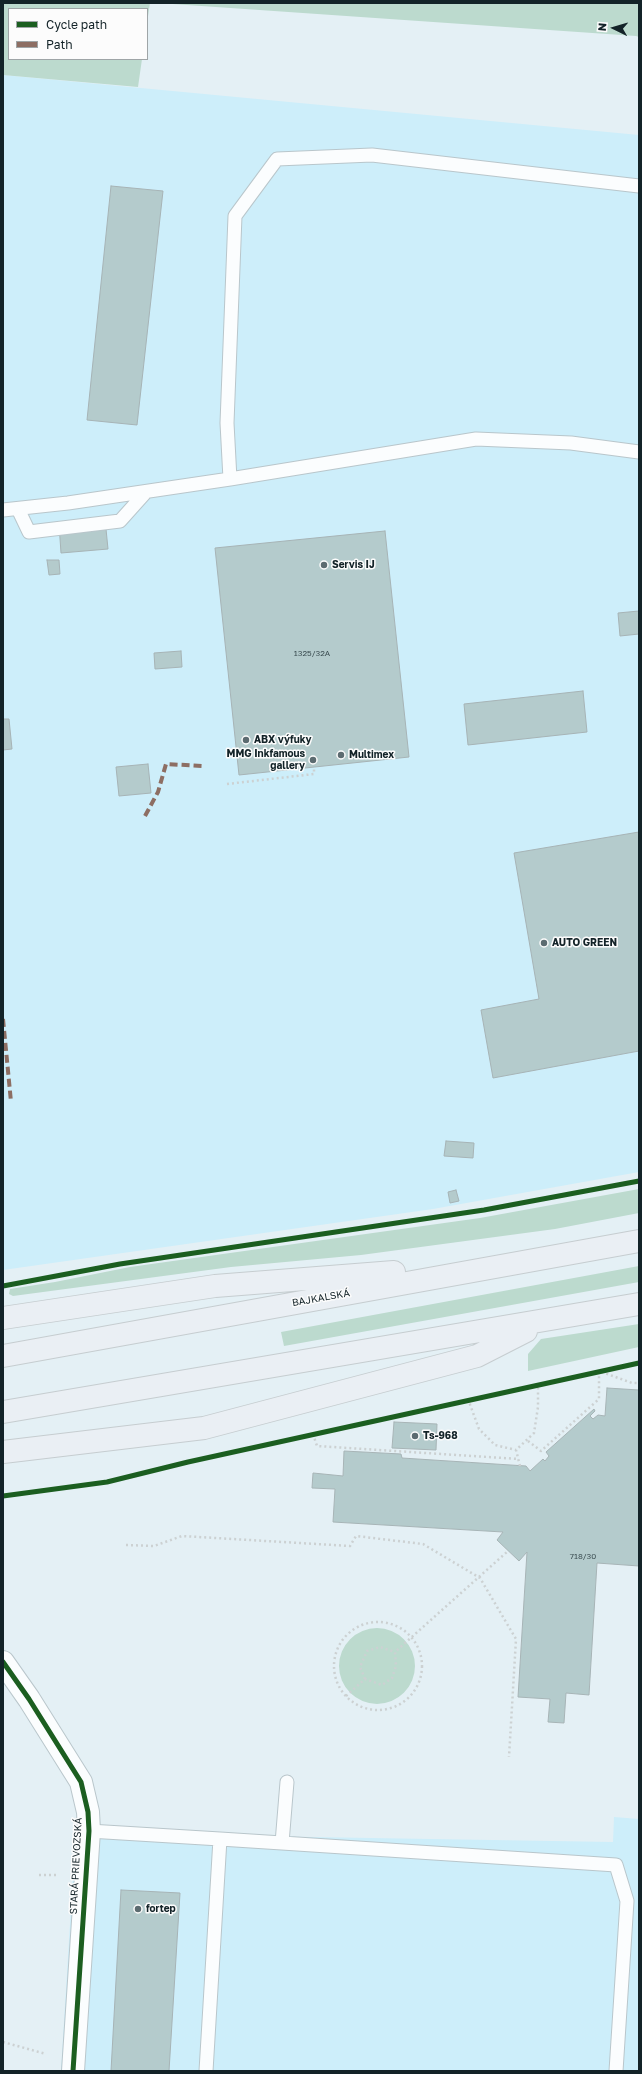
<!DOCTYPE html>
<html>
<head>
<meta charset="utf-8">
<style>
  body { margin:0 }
  #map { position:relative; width:642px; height:2074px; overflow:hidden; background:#e4f0f5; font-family:"Golos Text",sans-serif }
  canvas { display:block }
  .frame { position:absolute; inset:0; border:4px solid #132328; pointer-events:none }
  .legend { position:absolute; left:8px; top:8px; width:140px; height:52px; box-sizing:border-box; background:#fcfcfc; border:1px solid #9fa5a7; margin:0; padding:5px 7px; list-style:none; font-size:12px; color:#132328 }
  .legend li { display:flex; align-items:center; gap:8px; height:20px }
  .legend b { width:20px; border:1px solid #9fa5a7 }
  .north { position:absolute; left:594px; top:8px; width:40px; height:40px; -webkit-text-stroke:3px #fcfcfc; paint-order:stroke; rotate:275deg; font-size:11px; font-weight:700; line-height:16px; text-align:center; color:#132328 }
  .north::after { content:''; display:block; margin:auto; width:14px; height:18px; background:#132328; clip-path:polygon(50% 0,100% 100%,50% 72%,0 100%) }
</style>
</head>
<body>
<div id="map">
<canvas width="642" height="2074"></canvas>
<div class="frame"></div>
<ul class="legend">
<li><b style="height:5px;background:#1b5e20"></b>Cycle path</li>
<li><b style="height:5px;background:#8d6e63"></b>Path</li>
</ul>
<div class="north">N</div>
</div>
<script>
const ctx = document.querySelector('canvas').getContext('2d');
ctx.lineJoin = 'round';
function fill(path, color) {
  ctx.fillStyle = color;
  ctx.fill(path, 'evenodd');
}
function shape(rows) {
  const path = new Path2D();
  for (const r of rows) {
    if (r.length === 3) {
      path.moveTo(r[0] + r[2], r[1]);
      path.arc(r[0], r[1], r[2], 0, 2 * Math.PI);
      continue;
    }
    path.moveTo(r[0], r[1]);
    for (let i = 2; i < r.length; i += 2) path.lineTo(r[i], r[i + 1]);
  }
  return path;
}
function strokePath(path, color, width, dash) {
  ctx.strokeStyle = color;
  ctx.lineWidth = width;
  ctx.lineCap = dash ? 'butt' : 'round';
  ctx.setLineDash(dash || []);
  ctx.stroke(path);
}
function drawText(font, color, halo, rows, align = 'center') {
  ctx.font = font + ' "Golos Text",sans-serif';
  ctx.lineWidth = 3;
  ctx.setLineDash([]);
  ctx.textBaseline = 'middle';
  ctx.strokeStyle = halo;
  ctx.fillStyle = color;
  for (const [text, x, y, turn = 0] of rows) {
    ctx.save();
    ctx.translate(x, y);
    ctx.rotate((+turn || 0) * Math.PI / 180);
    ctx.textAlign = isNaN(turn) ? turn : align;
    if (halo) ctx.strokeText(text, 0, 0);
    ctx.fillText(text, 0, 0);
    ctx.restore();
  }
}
fill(shape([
  [3,75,639,135,639,1172,433,1209,3,1270],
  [614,1817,639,1819,639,2071,61,2071,76,1826,250,1836,613,1842]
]), '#cdeefa');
fill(shape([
  [3,3,150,3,147,23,147,9,9,9,9,59,142,59,138,87,3,75],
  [158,3,639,3,639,37,636,36],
  [639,1189,639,1213,555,1229,361,1255,231,1267,13,1296,9,1294,10,1289,55,1282,130,1267,480,1218],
  [639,1266,639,1282,284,1346,281,1332],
  [639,1324,639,1347,528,1371,528,1354,541,1339],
  [377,1666,38]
]), '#bcdace');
const building = shape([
  [111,186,163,191,137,425,87,420,111,186],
  [105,519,108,549,61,553,59,524,105,519],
  [385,531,409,757,239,775,215,548,385,531],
  [47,560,59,560,60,574,49,575,47,560],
  [639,611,639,634,620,636,618,613,639,611],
  [181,651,182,667,155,669,154,653,181,651],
  [583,691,587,732,468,745,464,704,583,691],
  [3,719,9,719,12,749,3,750,3,719],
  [148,764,151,793,119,796,116,767,148,764],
  [639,832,639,1051,493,1078,481,1010,539,999,514,853,639,832],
  [446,1141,474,1143,473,1158,444,1156,446,1141],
  [456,1190,459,1201,450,1203,448,1192,456,1190],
  [607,1388,639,1390,639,1566,597,1563,589,1695,566,1693,564,1723,548,1722,550,1699,518,1697,527,1552,519,1561,497,1540,503,1532,333,1522,335,1489,312,1488,313,1473,343,1476,344,1451,401,1454,402,1458,526,1466,530,1471,543,1459,545,1461,549,1456,546,1452,594,1409,595,1411,590,1416,593,1419,598,1415,605,1416,607,1388],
  [394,1422,437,1424,436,1450,392,1448,394,1422],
  [121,1890,180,1893,169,2071,111,2071,121,1890]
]);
fill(building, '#b4cbcc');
strokePath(building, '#a7b4b6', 1);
const service = shape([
  [639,186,372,155,277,159,235,216,227,423,230,479,476,439,571,443,639,452],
  [18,509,29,532,120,521,146,492],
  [3,510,68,503,230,479],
  [89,1831,220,1839,206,2071],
  [220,1839,282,1843,287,1782],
  [282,1843,616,1865,627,1901,616,2071]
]);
const minor = shape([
  [3,1662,29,1699,81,1782,88,1812,89,1831,73,2071]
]);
const primary = shape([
  [3,1318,215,1286,394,1272],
  [3,1356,639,1241],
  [3,1412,639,1304],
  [3,1452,204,1428,477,1356,526,1331]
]);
strokePath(service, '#b9c6cb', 15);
strokePath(minor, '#b9c6cb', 24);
strokePath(primary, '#c6cdd0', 24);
strokePath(shape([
  [227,784,314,774,314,767],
  [468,1399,479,1429,495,1445,516,1450],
  [313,1434,317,1446,519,1459],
  [528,1441,541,1451,599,1399,599,1371,632,1383,639,1383],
  [520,1466,516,1450,534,1433,538,1407,538,1384],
  [126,1545,154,1546,182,1536,350,1546,356,1536,423,1544,480,1578,516,1639,509,1757],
  [378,1666,44],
  [365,1679,360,1667,367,1651,380,1647,395,1652],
  [346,1696,365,1679,382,1685,392,1678,396,1666,395,1652,508,1551],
  [39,1875,59,1875],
  [3,2042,46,2054]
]), '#ccd1d2', 2.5, [2, 3]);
strokePath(service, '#fbfdfe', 13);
strokePath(minor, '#fbfdfe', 22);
strokePath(primary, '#eaeff4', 22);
strokePath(shape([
  [145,816,158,792,166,764,202,766],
  [3,1019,11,1102]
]), '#8d6e63', 4, [8, 4]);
strokePath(shape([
  [3,1286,120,1264,484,1210,639,1181],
  [3,1496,107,1482,188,1462,639,1363],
  [3,1662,29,1699,81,1782,88,1812,89,1831,73,2071]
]), '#1b5e20', 5);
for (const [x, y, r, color] of [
  [324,565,4,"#5c6b70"],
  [246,740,4,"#5c6b70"],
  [341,755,4,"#5c6b70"],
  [313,760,4,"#5c6b70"],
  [544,943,4,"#5c6b70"],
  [415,1436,4,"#5c6b70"],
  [138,1909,4,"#5c6b70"]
]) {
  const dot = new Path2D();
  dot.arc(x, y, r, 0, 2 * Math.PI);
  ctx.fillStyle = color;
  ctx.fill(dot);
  strokePath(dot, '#fcfcfc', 1.5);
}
drawText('8px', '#3b4d51', null, [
  ["1325/32A",312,653],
  ["718/30",583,1556]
]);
drawText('bold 10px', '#132328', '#fcfcfc', [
  ["Servis IJ",332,565],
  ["ABX výfuky",254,740],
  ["MMG Inkfamous",305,754,"right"],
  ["gallery",305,766,"right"],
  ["Multimex",349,755],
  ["AUTO GREEN",552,943],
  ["Ts-968",423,1436],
  ["fortep",146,1909]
], 'left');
drawText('10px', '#132328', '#fcfcfc', [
  ["BAJKALSKÁ",321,1298,-10],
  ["STARÁ PRIEVOZSKÁ",76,1866,-87]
]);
</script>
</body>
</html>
